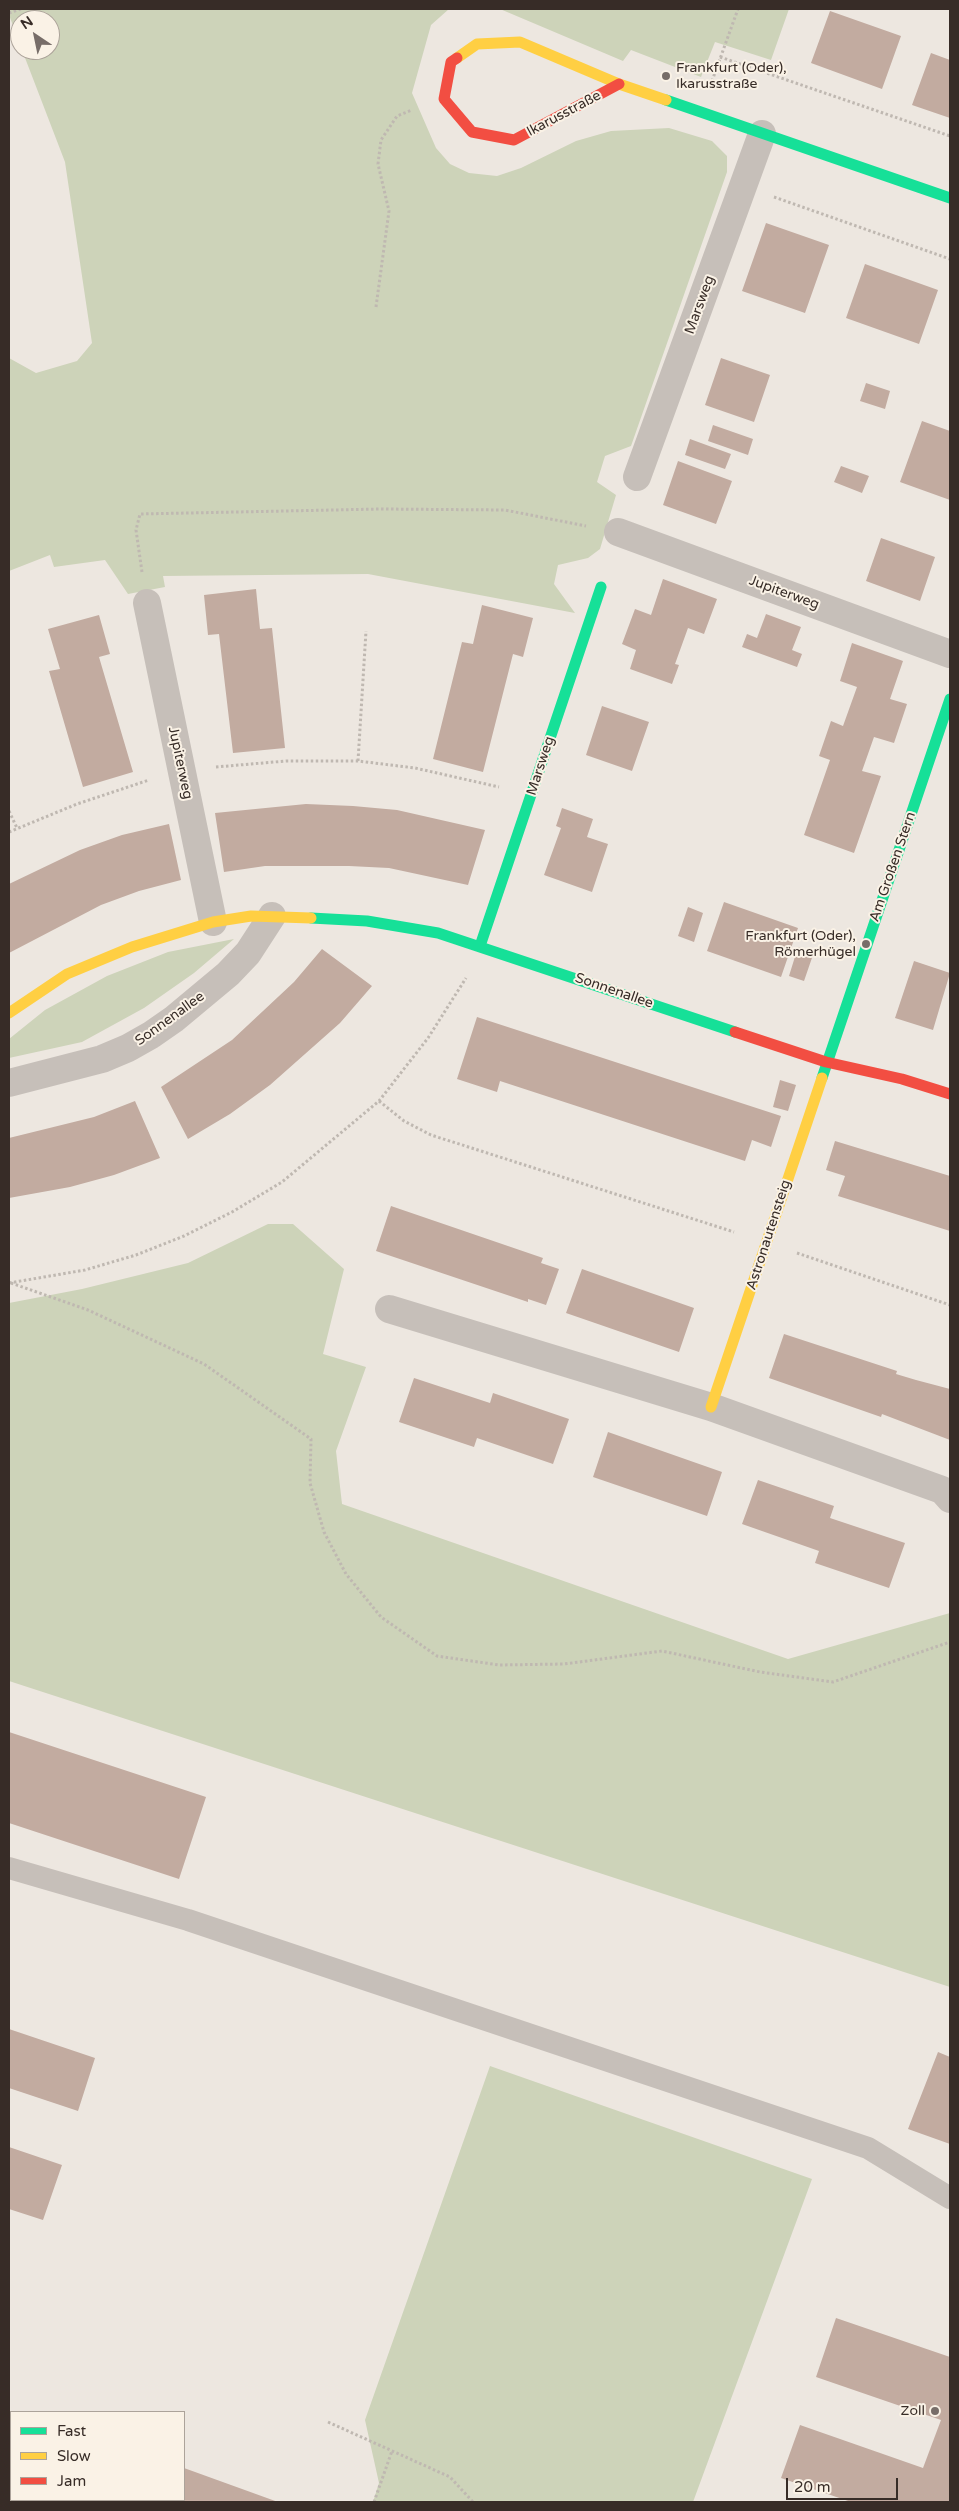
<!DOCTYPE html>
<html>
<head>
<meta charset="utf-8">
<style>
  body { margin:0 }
  #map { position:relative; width:959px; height:2511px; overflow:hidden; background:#ede7e0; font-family:"Varela Round",sans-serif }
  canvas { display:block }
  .frame { position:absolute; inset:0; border:10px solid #372c27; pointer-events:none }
  .legend { position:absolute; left:10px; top:2411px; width:175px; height:90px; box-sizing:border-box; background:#faf2e6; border:1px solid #aca39a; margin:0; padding:6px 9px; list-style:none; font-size:15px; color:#372c27 }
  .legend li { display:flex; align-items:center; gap:10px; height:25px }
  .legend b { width:25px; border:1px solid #aca39a }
  .north { position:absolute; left:10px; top:10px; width:50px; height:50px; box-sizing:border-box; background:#faf2e6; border:1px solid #aca39a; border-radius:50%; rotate:326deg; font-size:14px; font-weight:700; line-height:20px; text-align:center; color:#372c27 }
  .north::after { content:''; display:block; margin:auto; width:18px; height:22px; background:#776d68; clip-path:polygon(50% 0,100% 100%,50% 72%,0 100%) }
  .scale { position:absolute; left:786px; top:2478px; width:112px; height:22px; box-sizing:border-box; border:2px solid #372c27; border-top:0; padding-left:6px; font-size:15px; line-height:18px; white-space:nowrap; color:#372c27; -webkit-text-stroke:4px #faf2e6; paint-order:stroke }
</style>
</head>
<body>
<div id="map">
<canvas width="959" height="2511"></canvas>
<div class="frame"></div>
<ul class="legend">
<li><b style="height:6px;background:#16e098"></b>Fast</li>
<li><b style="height:6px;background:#ffcf43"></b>Slow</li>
<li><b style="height:6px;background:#f24e42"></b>Jam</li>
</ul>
<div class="north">N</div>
<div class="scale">20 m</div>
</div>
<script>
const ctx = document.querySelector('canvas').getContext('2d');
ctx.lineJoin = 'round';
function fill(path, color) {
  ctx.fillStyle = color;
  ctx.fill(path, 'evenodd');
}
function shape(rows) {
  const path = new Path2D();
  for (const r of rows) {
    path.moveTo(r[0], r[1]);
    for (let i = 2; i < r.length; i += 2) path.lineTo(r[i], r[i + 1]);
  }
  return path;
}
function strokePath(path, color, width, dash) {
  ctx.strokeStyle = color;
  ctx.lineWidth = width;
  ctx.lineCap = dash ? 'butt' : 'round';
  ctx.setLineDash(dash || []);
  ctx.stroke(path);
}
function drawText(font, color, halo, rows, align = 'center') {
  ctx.font = font + ' "Varela Round",sans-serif';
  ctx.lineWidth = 4;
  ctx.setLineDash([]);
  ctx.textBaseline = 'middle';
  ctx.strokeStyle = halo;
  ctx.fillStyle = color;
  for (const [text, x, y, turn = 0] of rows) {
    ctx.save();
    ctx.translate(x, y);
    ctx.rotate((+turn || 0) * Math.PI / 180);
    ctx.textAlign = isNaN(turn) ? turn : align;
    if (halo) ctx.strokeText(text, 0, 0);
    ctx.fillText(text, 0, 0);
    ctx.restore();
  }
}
fill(shape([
  [9,9,449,9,431,25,412,93,436,148,450,164,469,173,497,176,521,168,576,141,611,131,669,128,712,141,727,156,727,172,631,446,605,456,597,482,616,495,600,549,588,558,558,565,554,584,575,613,368,574,163,576,165,587,128,594,105,560,54,567,50,555,9,571,9,358,36,373,77,361,92,343,65,162,22,50,50,50,50,20,20,20,20,44,9,15],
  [500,9,789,9,771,60,715,42,701,77,631,50,623,61],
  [234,939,194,973,144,1008,82,1042,9,1058,9,1039,45,1010,107,976,168,952],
  [268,1224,293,1224,344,1269,323,1354,366,1367,336,1451,342,1504,788,1659,950,1613,950,1987,9,1681,9,1303,82,1289,188,1263],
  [490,2066,812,2179,693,2502,373,2502,379,2483,365,2420]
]), '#cdd3b9');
fill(shape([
  [830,11,901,36,882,89,811,63],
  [931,53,950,60,950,118,912,105],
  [766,223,829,245,805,313,742,291],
  [865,264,938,290,919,344,846,318],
  [721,358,770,375,754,422,705,405],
  [866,383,890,391,885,409,860,401],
  [922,421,950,431,950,500,900,482],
  [713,425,753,439,748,455,708,441],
  [690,439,731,454,725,469,685,455],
  [678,461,732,481,716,524,663,505],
  [841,466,869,476,862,493,834,482],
  [881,538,935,557,920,601,866,581],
  [663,579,717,599,704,634,688,628,675,664,679,665,672,684,630,669,636,650,622,644,635,609,651,615],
  [256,589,260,629,272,628,285,748,233,753,219,634,208,635,204,595],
  [482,605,533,618,523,657,513,654,483,772,433,759,462,642,473,644],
  [766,614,801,627,792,650,802,654,797,667,742,647,747,634,757,638],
  [99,615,110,654,99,657,133,772,83,787,49,671,60,669,48,629],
  [852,643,903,661,890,699,907,704,894,743,874,737,862,771,881,776,854,853,804,835,830,760,819,756,831,721,843,726,857,687,840,681],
  [602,706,649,722,632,771,586,755],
  [306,804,353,806,397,810,485,830,468,885,389,868,349,866,265,866,224,872,215,813],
  [562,808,593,819,587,837,608,844,592,892,544,875,561,828,556,826],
  [169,824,181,880,139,891,101,905,9,953,9,884,80,850,122,835],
  [724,902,798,928,781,977,707,951],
  [688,907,703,913,694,942,678,936],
  [798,947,814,952,804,981,789,976],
  [322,949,372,986,340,1023,270,1085,230,1114,188,1139,161,1087,232,1040,294,982],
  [914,961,950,973,933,1030,895,1018],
  [477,1017,781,1116,771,1147,752,1140,745,1161,500,1081,497,1092,457,1079],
  [780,1080,796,1085,788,1111,773,1107],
  [135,1101,160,1158,114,1175,70,1187,9,1198,9,1138,94,1117],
  [835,1141,950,1176,950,1231,838,1196,845,1176,826,1170],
  [391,1206,543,1258,541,1263,559,1269,546,1305,528,1299,528,1302,376,1251],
  [582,1269,694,1308,679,1352,566,1313],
  [784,1334,897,1371,896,1374,916,1380,950,1389,950,1440,882,1414,881,1417,769,1378],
  [414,1378,490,1403,493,1393,569,1419,553,1464,477,1438,474,1447,399,1422],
  [608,1432,722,1472,707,1516,593,1477],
  [758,1480,834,1506,830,1518,905,1543,889,1588,815,1563,819,1551,742,1524],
  [9,1732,206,1797,179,1879,9,1823],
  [9,2029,95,2058,78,2111,9,2088],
  [938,2052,950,2057,950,2144,908,2129],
  [9,2147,62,2165,43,2220,9,2209],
  [836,2318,950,2357,950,2502,851,2502,781,2478,800,2425,923,2468,941,2420,816,2377],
  [184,2468,278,2502,121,2502,122,2500,184,2500]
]), '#c2aba0');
strokePath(shape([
  [9,13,21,9],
  [720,57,950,136],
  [712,81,738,9],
  [774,197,950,259],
  [376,307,389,211,378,164,381,140,397,116,412,110],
  [142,572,136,530,140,514,381,509,505,510,586,526],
  [358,761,366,631],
  [216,767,286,761,358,761,415,768,499,787],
  [9,811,17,828],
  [9,832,77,804,149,780],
  [379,1101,404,1121,431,1135,734,1232],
  [797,1253,950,1305],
  [9,1283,85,1270,136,1255,184,1236,232,1212,282,1182,379,1101,428,1038,466,978],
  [11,1283,88,1310,204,1364,311,1439,310,1483,324,1532,346,1574,381,1617,437,1656,499,1665,564,1664,662,1651,760,1672,833,1682,950,1642],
  [328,2422,450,2477,473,2502],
  [374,2502,392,2451]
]), '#bfb8b1', 3, [2.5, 2.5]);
strokePath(shape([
  [9,1868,188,1920,868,2148,950,2198]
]), '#c6bfb9', 22);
strokePath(shape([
  [637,477,762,134],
  [618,532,950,654],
  [147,603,213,922],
  [9,1083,102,1059,128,1048,151,1035,174,1019,228,974,248,953,272,916],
  [389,1309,711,1407,942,1490,950,1499]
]), '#c6bfb9', 28);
strokePath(shape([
  [666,100,950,198],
  [311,918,367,921,438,933,735,1032],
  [480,946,601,587],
  [822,1078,950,699]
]), '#16e098', 11);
strokePath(shape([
  [457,58,477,44,520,42,619,84,666,100],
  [9,1013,67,974,132,947,213,922,251,916,311,918],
  [711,1407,822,1078]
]), '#ffcf43', 11);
strokePath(shape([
  [457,58,451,62,444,99,472,132,514,140,619,84],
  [735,1032,826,1062,902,1079,950,1094]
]), '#f24e42', 11);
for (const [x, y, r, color] of [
  [666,76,5,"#776d68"],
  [866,944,5,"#776d68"],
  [935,2411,5,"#776d68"]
]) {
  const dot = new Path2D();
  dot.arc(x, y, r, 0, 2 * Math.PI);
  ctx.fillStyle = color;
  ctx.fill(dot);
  strokePath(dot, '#faf2e6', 2);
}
drawText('14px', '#372c27', '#faf2e6', [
  ["Frankfurt (Oder),",676,68,"left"],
  ["Ikarusstraße",676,84,"left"],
  ["Frankfurt (Oder),",856,936],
  ["Römerhügel",856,952],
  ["Zoll",925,2411]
], 'right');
drawText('14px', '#372c27', '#faf2e6', [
  ["Ikarusstraße",564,114,-28],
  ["Marsweg",700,305,-70],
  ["Jupiterweg",784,593,20],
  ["Jupiterweg",180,763,78],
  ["Marsweg",541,766,-72],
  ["Am Großen Stern",893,867,-71],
  ["Sonnenallee",614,991,19],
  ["Sonnenallee",170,1019,-36],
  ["Astronautensteig",769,1235,-72]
]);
</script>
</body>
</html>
